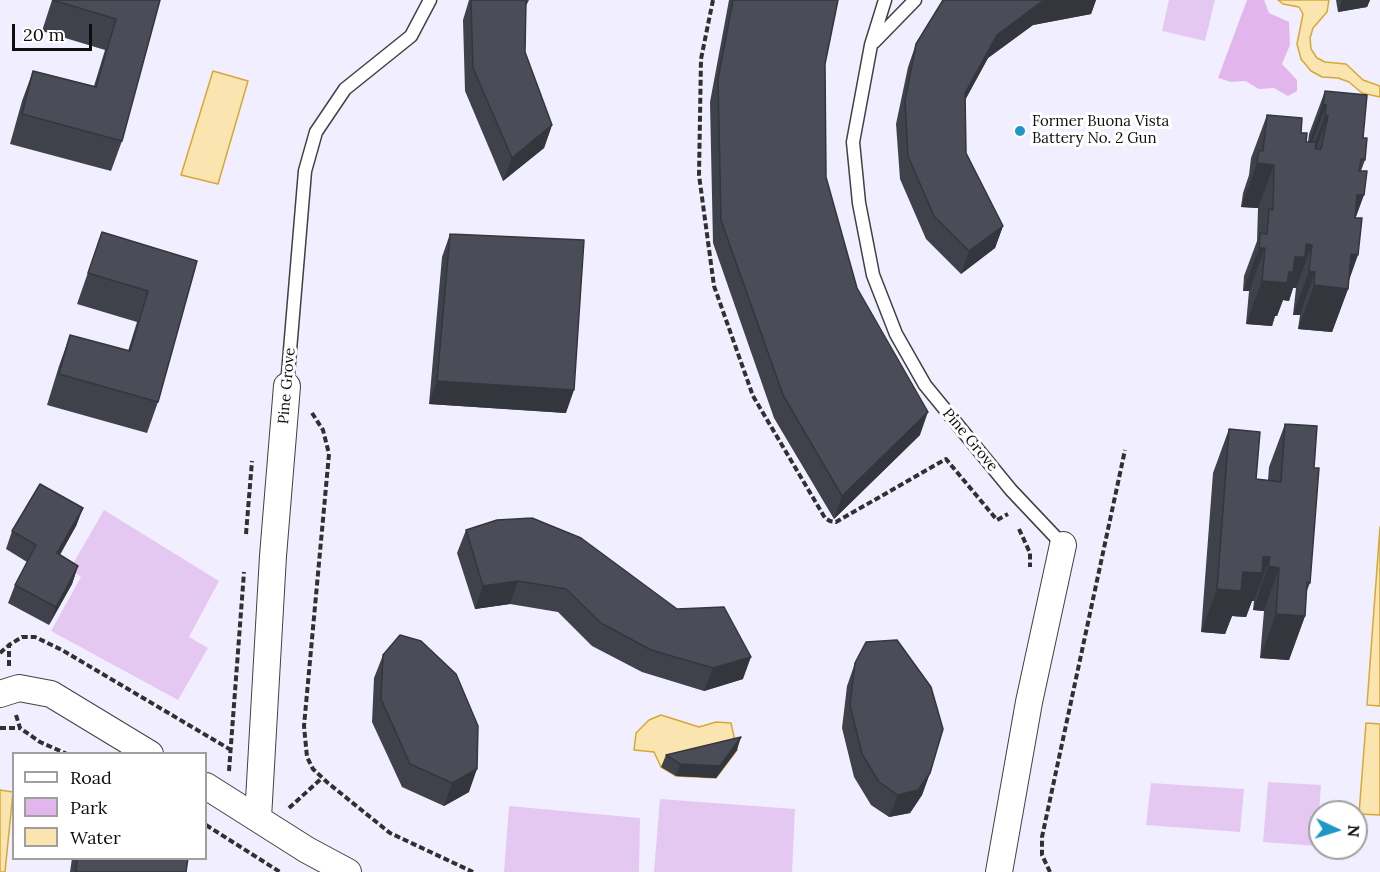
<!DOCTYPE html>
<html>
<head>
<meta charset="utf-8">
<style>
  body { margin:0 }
  #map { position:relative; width:1380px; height:872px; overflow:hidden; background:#f1efff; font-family:Lora,serif }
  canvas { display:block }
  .legend { position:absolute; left:12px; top:752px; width:195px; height:108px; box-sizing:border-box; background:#fff; border:2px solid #9f9f9f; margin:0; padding:8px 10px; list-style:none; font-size:18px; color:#0e0e0e }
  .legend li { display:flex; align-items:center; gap:12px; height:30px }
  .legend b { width:30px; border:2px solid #9f9f9f }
  .north { position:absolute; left:1308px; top:800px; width:60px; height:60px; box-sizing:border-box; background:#fff; border:2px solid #9f9f9f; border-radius:50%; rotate:94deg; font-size:16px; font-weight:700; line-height:24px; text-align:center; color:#0e0e0e }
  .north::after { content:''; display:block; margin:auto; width:21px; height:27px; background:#1e96c6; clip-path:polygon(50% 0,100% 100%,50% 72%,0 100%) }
  .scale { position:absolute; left:12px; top:24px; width:80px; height:27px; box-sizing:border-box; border:3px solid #0e0e0e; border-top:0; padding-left:8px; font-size:18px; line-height:21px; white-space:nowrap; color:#0e0e0e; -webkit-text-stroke:4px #fff; paint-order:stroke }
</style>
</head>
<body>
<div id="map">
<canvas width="1380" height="872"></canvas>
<ul class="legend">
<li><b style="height:8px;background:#fff"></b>Road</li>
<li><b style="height:16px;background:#e2b6ec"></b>Park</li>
<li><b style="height:16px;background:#fae4b0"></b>Water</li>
</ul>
<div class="north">N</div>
<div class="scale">20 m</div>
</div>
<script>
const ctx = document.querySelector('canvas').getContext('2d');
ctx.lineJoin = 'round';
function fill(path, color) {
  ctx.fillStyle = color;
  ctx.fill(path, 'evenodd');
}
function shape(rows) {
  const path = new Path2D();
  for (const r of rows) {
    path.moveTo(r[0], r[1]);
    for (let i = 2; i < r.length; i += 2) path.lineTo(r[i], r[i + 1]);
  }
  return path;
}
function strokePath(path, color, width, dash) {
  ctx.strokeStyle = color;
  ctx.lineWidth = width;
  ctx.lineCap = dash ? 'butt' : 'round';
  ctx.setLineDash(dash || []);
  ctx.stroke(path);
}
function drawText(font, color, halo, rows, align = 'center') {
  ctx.font = font + ' Lora,serif';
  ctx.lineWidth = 6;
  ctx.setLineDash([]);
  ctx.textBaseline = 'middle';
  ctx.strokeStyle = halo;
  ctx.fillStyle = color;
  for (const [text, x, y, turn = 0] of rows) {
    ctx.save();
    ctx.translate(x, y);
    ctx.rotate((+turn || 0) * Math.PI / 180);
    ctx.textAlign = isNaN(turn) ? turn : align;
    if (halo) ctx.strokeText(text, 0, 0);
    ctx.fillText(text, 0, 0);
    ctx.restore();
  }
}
fill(shape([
  [1247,0,1264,0,1269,13,1289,22,1290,45,1282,64,1297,80,1297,91,1288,96,1274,88,1259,89,1245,81,1231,82,1218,78]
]), '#e2b6ec');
fill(shape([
  [1169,0,1215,0,1205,41,1162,31],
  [104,510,219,581,189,637,208,648,178,700,51,631,81,577,70,569],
  [1268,782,1321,785,1317,846,1263,842],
  [1151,783,1244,789,1240,832,1146,825],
  [660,799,795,809,792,872,654,872],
  [509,806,640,818,639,872,504,872]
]), '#e5c8f2');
const water = shape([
  [1278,0,1329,0,1327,12,1313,28,1310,38,1311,49,1317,58,1325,62,1346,64,1363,80,1380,86,1380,97,1362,93,1349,82,1338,78,1322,77,1311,71,1301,59,1297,44,1303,14,1299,7,1283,4,1278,0],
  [213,71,248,81,218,184,181,175,213,71],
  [1380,527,1380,706,1367,705,1380,527],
  [661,715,699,727,716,722,731,723,737,750,716,778,676,776,661,767,654,752,634,750,636,733,649,720,661,715],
  [1366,723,1380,724,1380,815,1359,814,1366,723],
  [0,790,13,792,5,872,0,872,0,790]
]);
fill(water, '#fae4b0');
strokePath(water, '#d5a933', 1.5);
const service = shape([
  [885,0,871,45,853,142,859,203,873,275,896,334,925,385,1011,490,1063,545],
  [874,42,915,0],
  [287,386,305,171,316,132,345,89,411,36,430,0]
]);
const minor = shape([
  [0,694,19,688,51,694,150,754],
  [206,786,307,850,348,872],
  [258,818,273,556,287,386],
  [999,872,1029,702,1063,545]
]);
strokePath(service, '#414141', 15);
strokePath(minor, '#414141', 28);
strokePath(shape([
  [713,0,701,59,699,175,714,286,753,396,825,518,830,521,836,522,946,459,997,520,1008,514],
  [312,413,323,430,329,454,304,726,307,757,313,769,328,783,390,833,473,872],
  [1019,529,1030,553,1030,567],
  [246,534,252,461],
  [0,653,8,646],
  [9,666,9,645,22,637,35,637,62,650,231,750],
  [16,715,20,728,40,742,67,754],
  [0,728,20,728],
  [229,771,244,572],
  [289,808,322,778],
  [206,825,280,872],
  [1050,872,1042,855,1042,837,1125,450]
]), '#303030', 4, [6, 3]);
strokePath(service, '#fff', 12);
strokePath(minor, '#fff', 26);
fill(shape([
  [52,0,160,0,122,141,111,171,10,144,22,101,33,71,94,86,105,50,42,31],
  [469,0,529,0,526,6,525,52,552,125,544,148,503,181,465,91,463,20],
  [729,0,838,0,825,64,826,177,857,288,920,435,834,519,774,418,713,243,710,102],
  [943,0,1096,0,1091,14,1033,25,988,58,965,100,966,153,1003,226,995,248,961,274,926,239,900,179,896,124,908,67,916,44],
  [1336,0,1370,0,1367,7,1338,12],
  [1325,91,1363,138,1365,160,1361,171,1348,289,1332,332,1298,329,1300,315,1293,315,1296,288,1293,288,1289,301,1283,300,1277,316,1275,316,1272,326,1246,324,1249,291,1243,291,1244,276,1257,241,1258,208,1241,207,1243,193,1249,175,1251,158,1267,115,1301,133,1306,142,1308,142,1309,134],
  [102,232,197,261,158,402,147,433,47,405,59,366,70,335,128,351,137,322,77,304],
  [450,234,566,413,429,404,442,257],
  [1285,424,1314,468,1310,583,1306,593,1305,616,1289,660,1260,658,1264,611,1253,610,1254,601,1252,601,1246,617,1232,616,1225,634,1201,632,1213,473,1229,429,1256,479,1268,480,1269,467],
  [83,508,76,526,60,555,78,566,72,584,49,625,8,603,15,585,27,562,6,549,12,531],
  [466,530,743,679,704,691,642,672,592,646,558,612,510,604,475,609,457,553],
  [383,655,469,792,444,806,402,787,372,722,374,678],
  [855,663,930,773,922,795,910,813,889,817,871,805,854,777,842,728,847,686],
  [737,750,716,778,676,776,661,767,666,755],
  [72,858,188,858,186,872,70,872]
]), '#40424b');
fill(shape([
  [1054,0,1096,0,1091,14,1033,25,988,58,957,115,965,93,997,35,1041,2],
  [1342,0,1370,0,1367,7,1338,12],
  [1323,104,1326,105,1310,148,1307,148],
  [1325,116,1328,116,1312,160,1309,159],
  [552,125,544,148,503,181,512,158],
  [1257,163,1274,165,1258,208,1241,207],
  [1357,195,1364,195,1348,239],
  [1003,226,995,248,961,274,969,251],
  [1306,244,1312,245,1296,288,1293,288,1289,301,1283,300,1277,316,1275,316,1272,326,1246,324,1262,281,1295,257],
  [1259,248,1265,248,1249,291,1243,291],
  [1351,254,1358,255,1346,289,1348,289,1332,332,1298,329,1314,285],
  [1309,271,1315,272,1300,315,1293,315],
  [437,381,574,390,566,413,429,404],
  [928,412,920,435,834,519,842,496],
  [83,508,76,526,50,571,57,553],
  [1263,557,1270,557,1254,601,1252,601,1246,617,1232,616,1225,634,1201,632,1217,589],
  [78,566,72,584,49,625,56,607],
  [1268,566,1279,568,1264,611,1253,610],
  [518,581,510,604,475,609,483,586],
  [1276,614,1305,616,1289,660,1260,658],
  [751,657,743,679,704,691,713,668],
  [741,737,737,750,716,778,676,776,680,764],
  [477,769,469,792,444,806,452,783],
  [930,773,922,795,910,813,889,817,898,795]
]), '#34363d');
const building = shape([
  [53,0,160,0,122,141,22,114,33,71,96,87,116,19,53,0],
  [471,0,526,0,525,52,552,125,512,158,473,68,471,0],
  [733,0,838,0,825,64,826,177,857,288,928,412,842,496,783,395,721,220,718,79,733,0],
  [943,0,1054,0,1041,2,997,35,965,93,966,153,1003,226,969,251,934,216,908,156,905,101,916,44,943,0],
  [1325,91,1367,95,1363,138,1367,138,1365,160,1361,159,1359,171,1367,171,1364,195,1357,195,1355,218,1362,218,1358,255,1351,254,1348,289,1314,285,1315,272,1309,271,1312,245,1306,244,1305,257,1295,257,1293,272,1289,272,1287,283,1262,281,1265,248,1259,248,1260,233,1267,234,1269,209,1273,210,1274,165,1257,163,1259,150,1263,151,1267,115,1302,118,1301,133,1307,133,1306,142,1316,142,1315,149,1321,149,1328,116,1325,116,1326,105,1323,104,1325,91],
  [102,232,197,261,158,402,59,374,70,335,130,351,148,291,88,273,102,232],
  [450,234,584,240,574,390,437,381,450,234],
  [1285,424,1317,426,1314,468,1319,468,1310,583,1307,582,1305,616,1276,614,1279,568,1268,566,1270,557,1263,557,1262,573,1243,572,1241,591,1217,589,1229,429,1260,432,1256,479,1281,482,1285,424],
  [40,484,83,508,57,553,78,566,56,607,15,585,36,545,12,531,40,484],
  [532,518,581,538,677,609,724,607,751,657,713,668,651,650,601,623,566,589,518,581,483,586,466,530,497,520,532,518],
  [400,635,421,641,456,674,478,726,477,769,452,783,410,764,381,699,383,655,400,635],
  [897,640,931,687,943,729,930,773,918,790,898,795,879,782,862,754,850,705,855,663,866,642,897,640],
  [741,737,720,766,680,764,666,755,741,737],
  [77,858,188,858,186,872,76,872,77,858]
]);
fill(building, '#4a4d57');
strokePath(building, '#34363d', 1.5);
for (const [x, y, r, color] of [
  [1020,131,6,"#1e96c6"]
]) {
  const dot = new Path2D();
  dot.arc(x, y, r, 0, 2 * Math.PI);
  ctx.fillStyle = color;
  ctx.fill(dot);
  strokePath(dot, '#fff', 2);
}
drawText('15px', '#0e0e0e', '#fff', [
  ["Former Buona Vista",1032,122],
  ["Battery No. 2 Gun",1032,139]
], 'left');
drawText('15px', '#0e0e0e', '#fff', [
  ["Pine Grove",287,386,-85],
  ["Pine Grove",970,440,50]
]);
</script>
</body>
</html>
